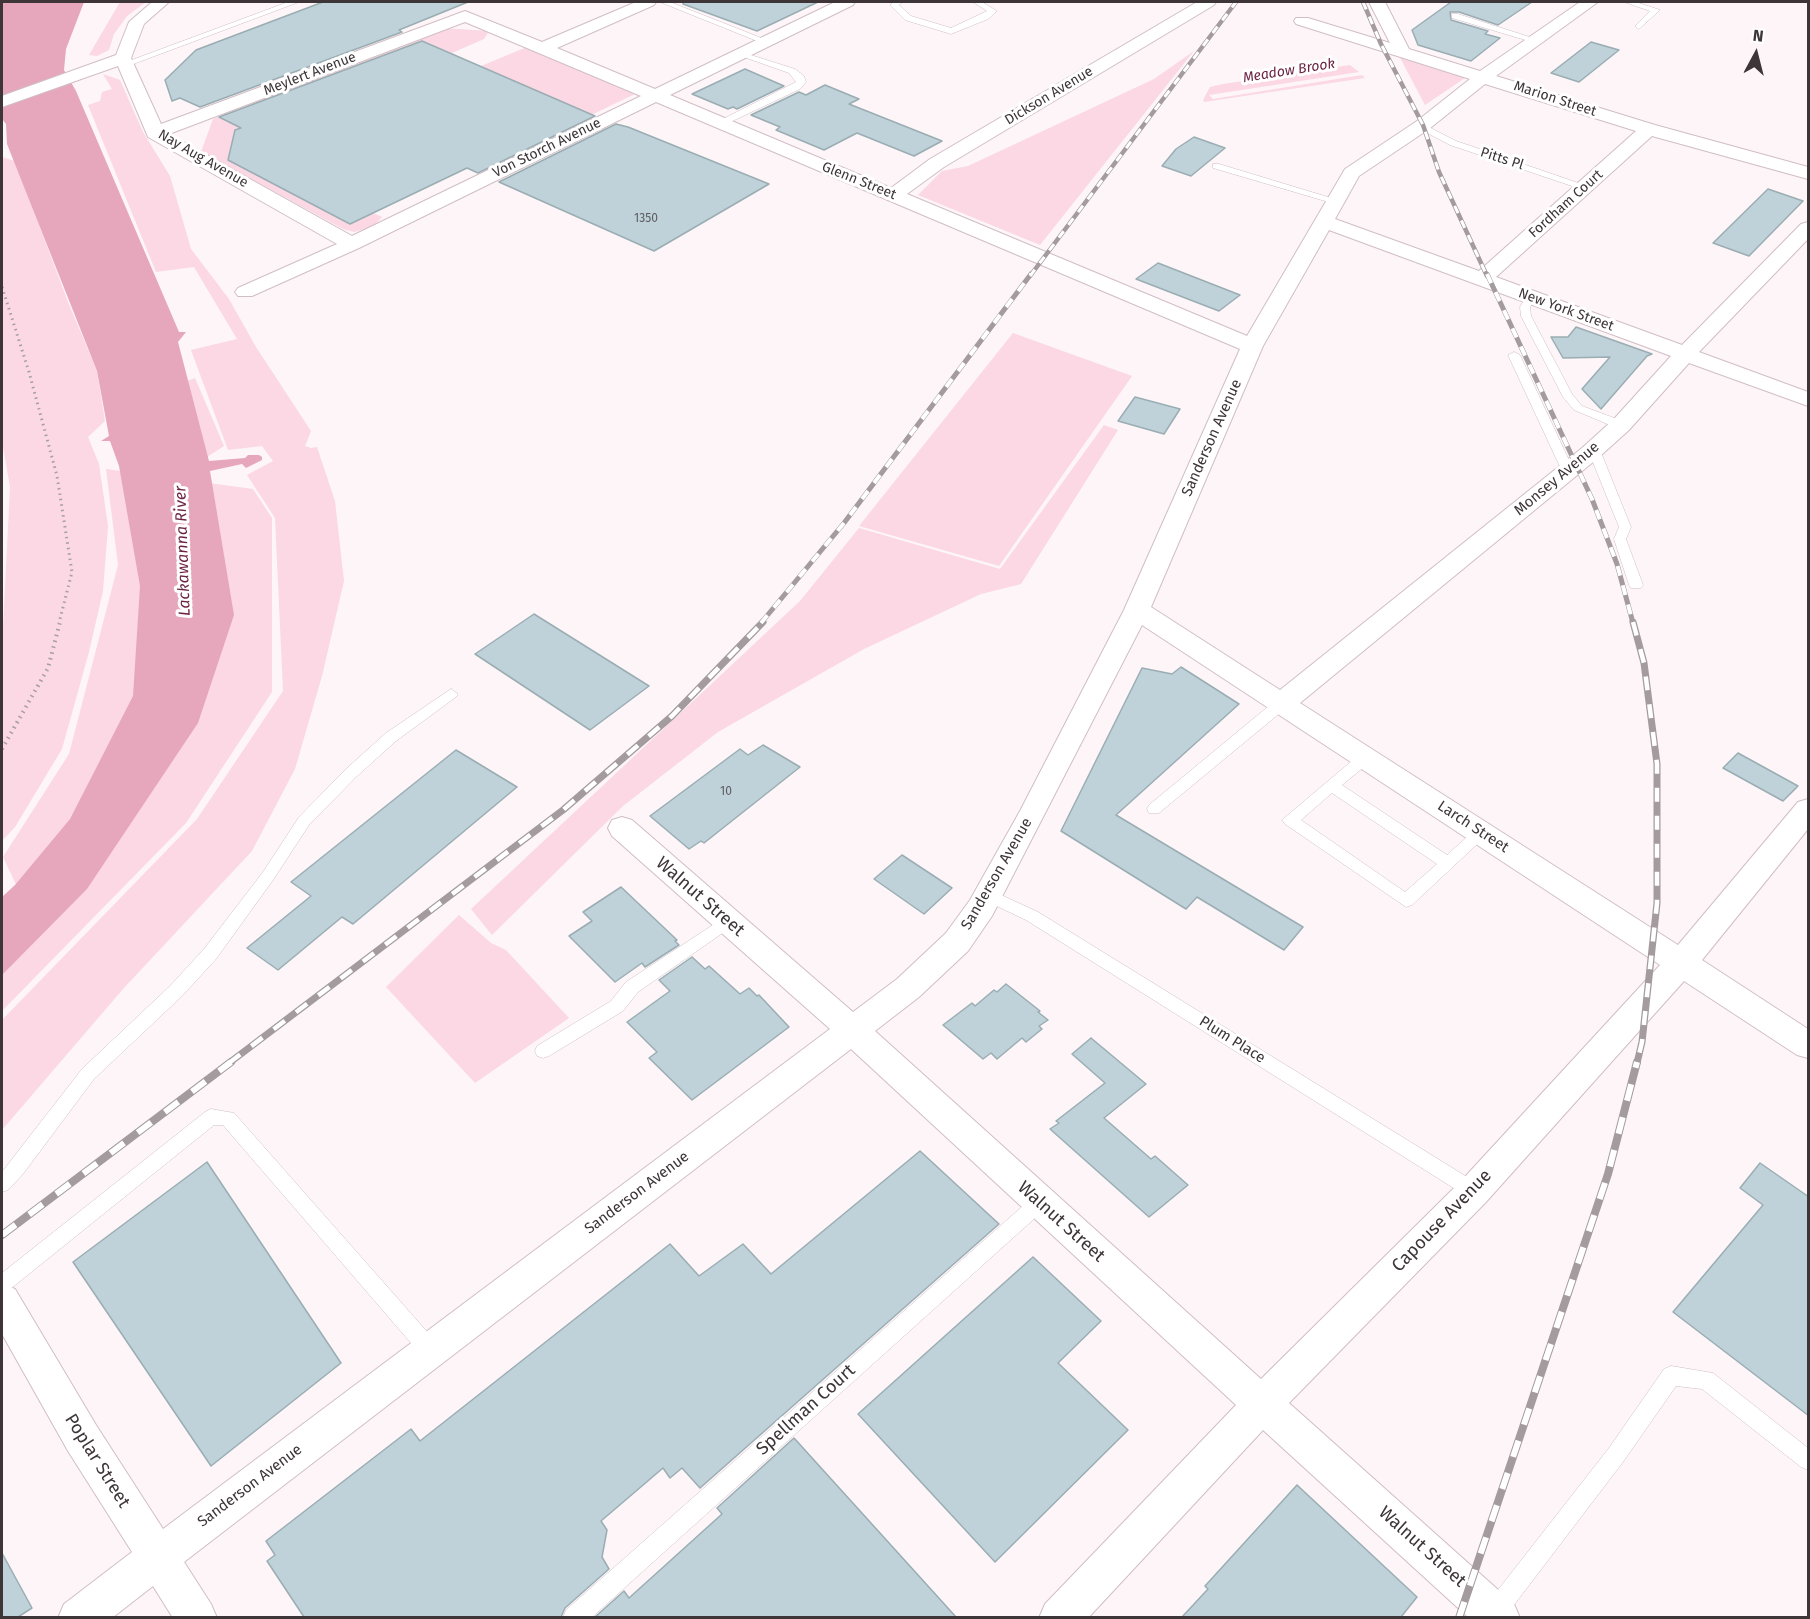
<!DOCTYPE html>
<html>
<head>
<meta charset="utf-8">
<style>
  body { margin:0 }
  #map { position:relative; width:1810px; height:1619px; overflow:hidden; background:#fdf5f7; font-family:"Fira Sans",sans-serif }
  canvas { display:block }
  .frame { position:absolute; inset:0; border:3px solid #3d3538; pointer-events:none }
  .north { position:absolute; left:1726px; top:24px; width:60px; height:60px; -webkit-text-stroke:4px #fff; paint-order:stroke; rotate:7deg; font-size:16px; font-weight:700; line-height:24px; text-align:center; color:#3d3538 }
  .north::after { content:''; display:block; margin:auto; width:21px; height:27px; background:#3d3538; clip-path:polygon(50% 0,100% 100%,50% 72%,0 100%) }
</style>
</head>
<body>
<div id="map">
<canvas width="1810" height="1619"></canvas>
<div class="frame"></div>
<div class="north">N</div>
</div>
<script>
const ctx = document.querySelector('canvas').getContext('2d');
ctx.lineJoin = 'round';
function fill(path, color) {
  ctx.fillStyle = color;
  ctx.fill(path, 'evenodd');
}
function shape(rows) {
  const path = new Path2D();
  for (const r of rows) {
    path.moveTo(r[0], r[1]);
    for (let i = 2; i < r.length; i += 2) path.lineTo(r[i], r[i + 1]);
  }
  return path;
}
function strokePath(path, color, width, dash) {
  ctx.strokeStyle = color;
  ctx.lineWidth = width;
  ctx.lineCap = dash ? 'butt' : 'round';
  ctx.setLineDash(dash || []);
  ctx.stroke(path);
}
function drawText(font, color, halo, rows, align = 'center') {
  ctx.font = font + ' "Fira Sans",sans-serif';
  ctx.lineWidth = 6;
  ctx.setLineDash([]);
  ctx.textBaseline = 'middle';
  ctx.strokeStyle = halo;
  ctx.fillStyle = color;
  for (const [text, x, y, turn = 0] of rows) {
    ctx.save();
    ctx.translate(x, y);
    ctx.rotate((+turn || 0) * Math.PI / 180);
    ctx.textAlign = isNaN(turn) ? turn : align;
    if (halo) ctx.strokeText(text, 0, 0);
    ctx.fillText(text, 0, 0);
    ctx.restore();
  }
}
fill(shape([
  [120,2,146,2,127,16,114,34,109,50,97,56,89,55],
  [443,28,489,31,484,39,452,53,435,46,244,127,233,138,230,151,382,217,373,227,354,232,343,229,201,152,213,119],
  [527,47,635,94,487,165,481,161,585,112,481,66],
  [1194,51,1040,245,918,195,942,171,968,166,1154,79],
  [1397,52,1468,76,1425,105],
  [1350,65,1359,72,1209,95,1213,99,1362,75,1365,78,1204,102,1203,100,1210,87,1223,84],
  [103,74,120,80,143,132,170,176,191,249,229,299,256,347,311,431,305,446,311,448,317,447,335,501,344,581,322,676,295,769,252,851,123,989,2,1130,2,1020,197,819,283,691,275,518,247,475,273,461,262,446,228,450,191,350,237,339,194,267,156,272,88,105,100,101,102,92,112,89],
  [2,157,15,161,68,302,97,371,105,421,88,437,99,464,108,526,103,591,89,652,62,749,15,827,2,841,2,647,10,487,2,441],
  [1013,333,1132,376,999,566,859,526],
  [195,378,224,446,207,457,176,385],
  [1104,425,1118,430,1021,584,981,594,864,649,718,732,623,806,492,935,471,909,800,601,859,528,1000,569],
  [106,469,253,489,272,518,272,692,186,823,2,1011,2,937,29,912,3,857,69,754,118,565],
  [459,915,491,943,506,950,569,1018,475,1083,386,987]
]), '#fbd8e3');
fill(shape([
  [3,2,84,2,66,49,64,70,76,91,179,332,186,332,178,342,209,461,245,458,248,455,259,455,262,457,262,460,246,468,242,464,210,471,234,615,198,723,87,889,2,975,2,897,15,885,70,819,133,696,140,586,119,466,110,441,101,441,109,436,97,371,7,144,6,124,2,119]
]), '#e6a7bd');
const building = shape([
  [323,2,468,2,399,30,402,32,200,107,180,98,172,101,165,80,196,50,323,2],
  [683,2,818,2,757,31,683,4,683,2],
  [1451,2,1532,2,1498,25,1459,12,1450,12,1451,20,1488,31,1485,34,1500,38,1471,61,1418,45,1412,30,1451,2],
  [422,41,595,116,478,173,467,168,350,224,228,160,235,130,241,128,219,117,422,41],
  [1591,42,1619,50,1579,82,1551,73,1591,42],
  [745,69,784,86,737,109,733,107,728,109,692,94,745,69],
  [825,85,859,99,849,104,942,141,914,156,857,133,824,150,776,130,780,127,751,115,799,92,806,95,825,85],
  [616,124,628,127,769,184,654,251,499,182,616,124],
  [1194,137,1225,148,1191,176,1162,166,1176,149,1194,137],
  [1768,189,1803,201,1749,256,1713,243,1768,189],
  [1158,263,1240,295,1219,311,1136,279,1158,263],
  [1576,327,1652,354,1647,356,1601,409,1582,389,1610,357,1563,358,1551,337,1568,337,1576,327],
  [1135,397,1180,409,1164,434,1118,421,1135,397],
  [534,614,649,686,590,730,475,654,534,614],
  [1181,667,1239,704,1116,815,1303,927,1284,950,1197,897,1186,909,1061,831,1142,668,1172,674,1181,667],
  [763,745,800,767,704,843,701,841,689,849,650,816,740,749,748,755,763,745],
  [456,750,517,787,353,924,342,917,278,970,247,948,311,896,291,882,456,750],
  [1738,753,1798,786,1783,801,1723,768,1738,753],
  [902,855,952,888,924,914,874,879,902,855],
  [621,887,677,940,675,941,679,945,645,967,642,963,615,982,569,936,592,921,583,912,621,887],
  [692,957,705,969,709,966,740,994,749,988,757,996,759,995,789,1027,692,1100,649,1058,657,1052,627,1022,670,991,659,980,692,957],
  [1006,984,1040,1011,1038,1012,1048,1020,1039,1026,1042,1029,1026,1042,1022,1038,997,1059,991,1053,983,1059,943,1025,972,1003,975,1006,994,990,997,992,1006,984],
  [1091,1038,1146,1084,1104,1118,1151,1159,1155,1156,1188,1185,1149,1217,1050,1129,1059,1123,1056,1121,1105,1083,1072,1054,1091,1038],
  [920,1151,999,1224,700,1488,682,1468,670,1478,663,1468,601,1521,607,1530,602,1557,609,1569,565,1608,561,1617,304,1617,267,1561,275,1555,266,1541,411,1429,420,1441,670,1244,699,1276,743,1244,771,1274,920,1151],
  [207,1162,341,1363,211,1466,73,1262,207,1162],
  [1760,1163,1809,1197,1809,1416,1673,1312,1763,1205,1740,1188,1760,1163],
  [1033,1257,1101,1321,1058,1363,1128,1430,995,1562,858,1414,1033,1257],
  [794,1438,956,1617,595,1617,624,1591,629,1598,722,1514,717,1508,794,1438],
  [1297,1485,1417,1597,1401,1617,1182,1617,1208,1589,1205,1586,1297,1485],
  [2,1553,32,1608,18,1617,2,1617,2,1553]
]);
fill(building, '#bfd2d9');
strokePath(building, '#9aadb3', 1.5);
const service = shape([
  [288,2,299,2,128,66,121,64,288,2],
  [660,2,670,2,769,41,762,43,660,2],
  [894,2,903,2,899,5,911,16,951,28,987,11,973,2,982,2,997,11,988,19,951,34,905,20,890,5,894,2],
  [1624,2,1636,2,1660,10,1639,29,1635,26,1650,11,1624,2],
  [1452,14,1458,14,1539,40,1532,42,1452,18,1452,14],
  [738,51,795,69,804,76,806,82,800,89,722,126,719,125,719,121,796,82,789,73,738,55,738,51],
  [1421,123,1456,141,1590,187,1581,189,1450,145,1418,128,1418,124,1421,123],
  [1213,164,1219,164,1341,201,1332,203,1213,168,1213,164],
  [1531,294,1536,297,1530,307,1531,316,1572,394,1582,406,1625,422,1625,428,1617,428,1574,410,1563,397,1521,316,1520,307,1527,295,1531,294],
  [1514,352,1520,355,1574,471,1572,474,1568,475,1562,471,1508,355,1514,352],
  [1594,446,1600,450,1631,527,1626,539,1643,585,1641,588,1631,588,1629,585,1614,539,1619,527,1588,450,1594,446],
  [451,689,458,694,456,697,396,741,356,777,309,825,273,880,216,959,182,996,94,1079,23,1174,8,1190,2,1192,2,1172,82,1069,170,986,204,949,263,872,299,817,346,769,386,733,451,689],
  [1281,699,1286,700,1288,704,1286,708,1159,813,1149,813,1147,809,1149,805,1276,700,1281,699],
  [1365,753,1370,754,1372,758,1370,762,1342,785,1447,855,1476,829,1481,827,1486,829,1489,833,1412,905,1406,907,1285,824,1282,820,1360,754,1365,753],
  [1332,793,1437,864,1405,892,1301,820,1332,793],
  [988,889,1038,912,1480,1185,1483,1191,1480,1197,1474,1199,1468,1197,1026,920,982,899,980,895,982,891,988,889],
  [728,915,734,917,736,921,734,925,638,992,623,1011,549,1056,543,1058,537,1056,535,1051,537,1046,611,1001,626,982,728,915],
  [211,1109,234,1113,437,1343,440,1350,437,1357,430,1359,423,1357,223,1125,214,1125,9,1290,2,1293,2,1273,205,1112,211,1109],
  [1039,1195,1045,1197,1048,1203,1045,1209,591,1618,563,1618,566,1610,1033,1197,1039,1195],
  [1671,1366,1713,1373,1808,1448,1808,1470,1801,1467,1702,1389,1676,1386,1623,1462,1504,1618,1487,1618,1484,1612,1487,1604,1609,1448,1664,1369,1671,1366]
]);
const minor = shape([
  [152,2,169,2,144,24,131,58,161,124,465,11,542,42,636,2,656,2,654,5,557,48,655,89,835,2,855,2,853,5,670,95,891,188,930,159,1197,2,1216,2,1214,5,944,167,907,194,1247,336,1345,169,1417,121,1470,79,1296,24,1294,21,1296,18,1308,18,1390,43,1369,2,1385,2,1409,49,1480,71,1580,2,1598,2,1496,76,1655,125,1808,167,1808,179,1652,136,1496,277,1682,345,1801,224,1808,222,1808,239,1699,352,1808,392,1808,406,1689,363,1629,430,1598,458,1300,703,1678,945,1798,802,1808,799,1808,829,1702,960,1808,1029,1808,1058,1797,1055,1684,981,1486,1202,1289,1403,1514,1604,1520,1618,1469,1618,1263,1430,1088,1618,1039,1618,1045,1604,1236,1405,851,1049,184,1562,211,1604,217,1618,173,1618,153,1586,112,1618,58,1618,64,1604,132,1552,68,1451,2,1334,2,1284,15,1289,96,1425,163,1529,830,1029,612,836,608,828,612,820,622,817,632,820,853,1012,897,979,946,933,970,900,1020,811,1124,610,1240,349,656,102,359,248,252,296,238,296,235,292,238,288,337,244,148,137,118,66,2,107,2,96,116,55,129,22,152,2],
  [465,22,641,96,352,236,169,134,465,22],
  [1485,84,1636,131,1479,271,1335,219,1359,176,1429,129,1485,84],
  [1329,230,1671,356,1613,420,1582,448,1280,690,1151,607,1263,346,1329,230],
  [1142,625,1660,965,1462,1180,1261,1379,875,1031,919,997,968,951,992,916,1142,625]
]);
strokePath(service, '#d1bec4', 1);
strokePath(minor, '#d1bec4', 2);
strokePath(shape([
  [2,287,29,372,57,476,72,572,59,623]
]), '#a79fa1', 3, [1.5, 4]);
strokePath(shape([
  [2,749,48,668,60,622]
]), '#a79fa1', 4, [1.5, 4.5]);
fill(service, '#fff');
fill(minor, '#fff');
const railFar3 = shape([
  [1363,2,1381,44,1423,125,1439,172,1487,276],
  [1030,276,1236,2]
]);
const railFar2 = shape([
  [1487,274,1592,499,1617,564,1633,623],
  [761,623,844,523,1031,274]
]);
const railFar1 = shape([
  [1633,622,1644,663,1657,764,1657,903,1642,1042,1637,1063],
  [229,1063,563,810,672,716,763,622]
]);
const rail = shape([
  [2,1235,231,1062],
  [1459,1618,1608,1174,1637,1062]
]);
strokePath(railFar3, '#a39b9e', 4.5);
strokePath(railFar2, '#a39b9e', 5);
strokePath(railFar1, '#a39b9e', 7);
strokePath(rail, '#a39b9e', 8);
strokePath(railFar3, '#fff', 3, [8]);
strokePath(railFar2, '#fff', 4, [10]);
strokePath(railFar1, '#fff', 4.5, [14]);
strokePath(rail, '#fff', 6, [17]);
drawText('12px', '#5e5c60', null, [
  ["1350",646,219],
  ["10",726,792]
]);
drawText('italic 14px', '#6c2343', '#fff', [
  ["Meadow Brook",1289,71,-9]
]);
drawText('14px', '#3d3538', '#fff', [
  ["Meylert Avenue",310,74,-21],
  ["Dickson Avenue",1049,96,-31],
  ["Marion Street",1555,99,18],
  ["Von Storch Avenue",547,148,-26],
  ["Nay Aug Avenue",203,159,30],
  ["Pitts Pl",1502,159,18],
  ["Glenn Street",859,181,22],
  ["Fordham Court",1566,204,-42],
  ["New York Street",1566,310,20]
]);
drawText('15px', '#3d3538', '#fff', [
  ["Sanderson Avenue",1212,438,-66],
  ["Monsey Avenue",1557,479,-40],
  ["Larch Street",1473,827,33],
  ["Sanderson Avenue",997,874,-60],
  ["Plum Place",1232,1040,32],
  ["Sanderson Avenue",637,1193,-37],
  ["Sanderson Avenue",250,1486,-37]
]);
drawText('italic 16px', '#6c2343', '#fff', [
  ["Lackawanna River",183,551,-92]
]);
drawText('18px', '#3d3538', '#fff', [
  ["Walnut Street",700,897,41],
  ["Capouse Avenue",1442,1221,-46],
  ["Walnut Street",1061,1222,42],
  ["Spellman Court",806,1410,-42],
  ["Poplar Street",97,1461,58],
  ["Walnut Street",1422,1547,42]
]);
</script>
</body>
</html>
